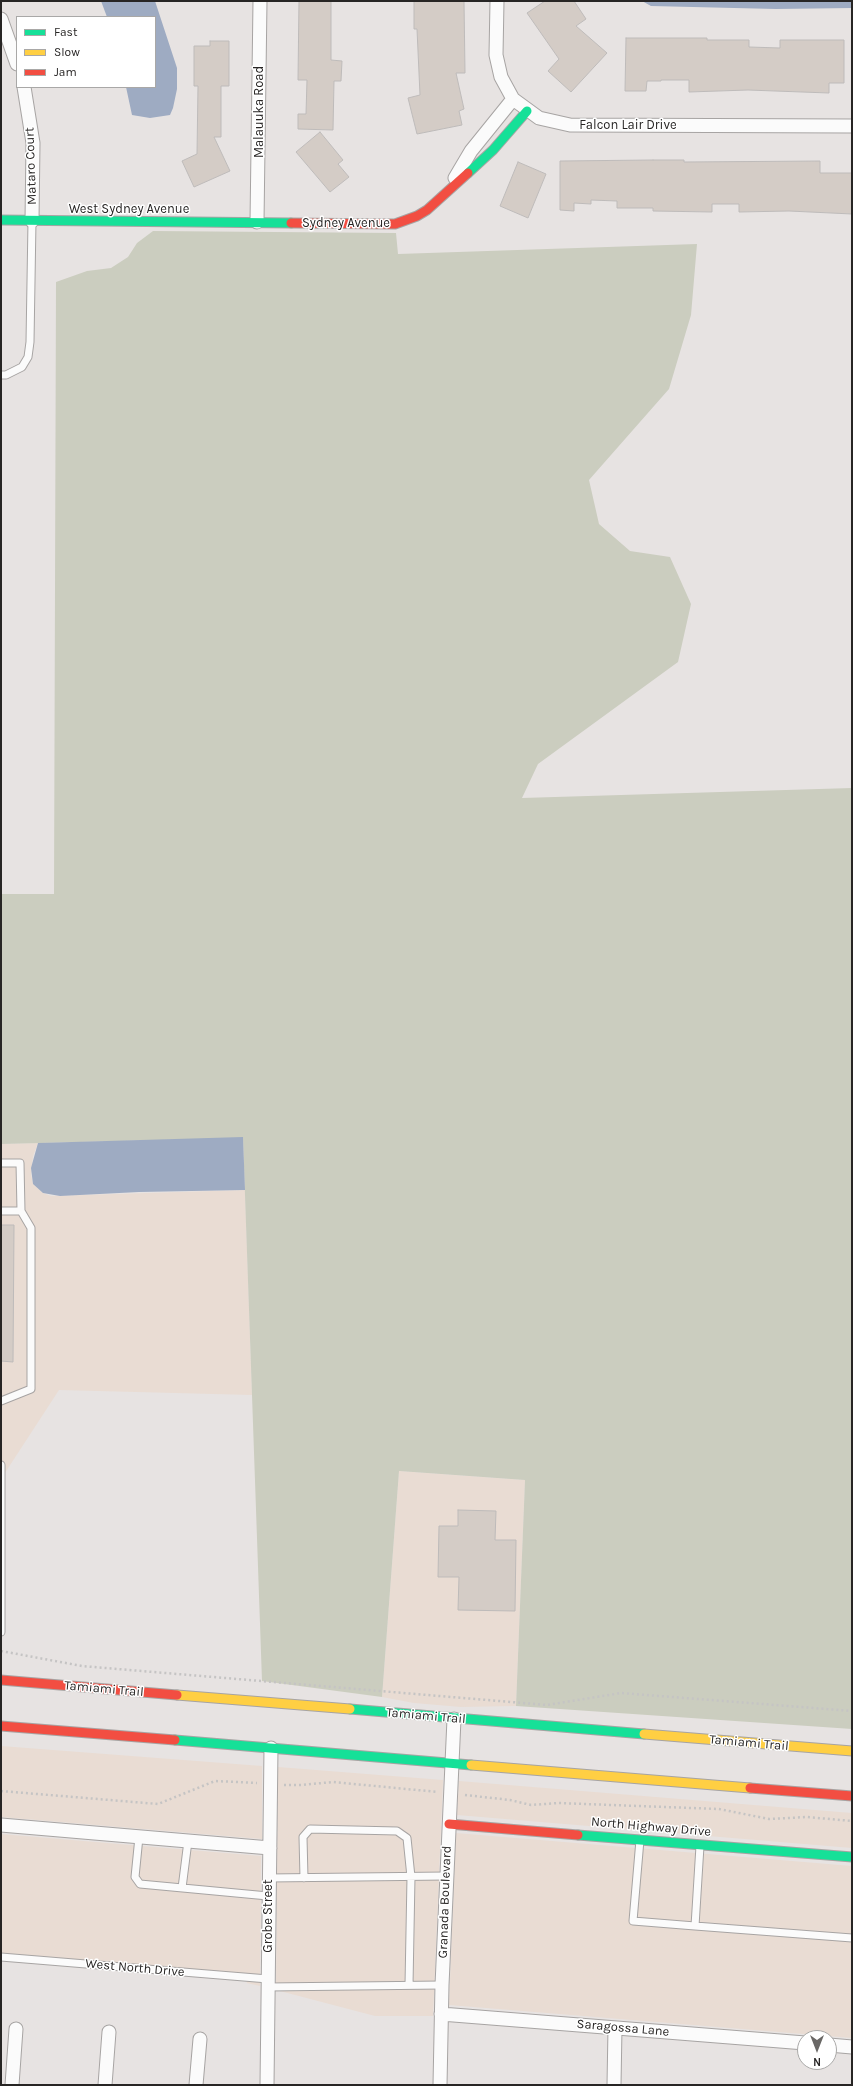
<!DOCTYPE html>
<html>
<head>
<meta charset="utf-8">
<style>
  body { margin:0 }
  #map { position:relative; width:853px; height:2086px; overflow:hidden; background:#e7e3e2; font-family:Karla,sans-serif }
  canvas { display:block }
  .frame { position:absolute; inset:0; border:2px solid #272524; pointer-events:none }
  .legend { position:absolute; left:16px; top:16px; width:140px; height:72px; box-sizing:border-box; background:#fff; border:1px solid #a9a8a7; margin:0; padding:5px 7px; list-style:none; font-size:12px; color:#272524 }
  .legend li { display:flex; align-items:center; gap:8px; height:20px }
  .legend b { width:20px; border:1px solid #a9a8a7 }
  .north { position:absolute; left:797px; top:2030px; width:40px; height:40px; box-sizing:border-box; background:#fff; border:1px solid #a9a8a7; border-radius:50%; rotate:180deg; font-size:11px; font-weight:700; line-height:16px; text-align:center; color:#272524 }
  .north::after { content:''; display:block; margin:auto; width:14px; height:18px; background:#6a6866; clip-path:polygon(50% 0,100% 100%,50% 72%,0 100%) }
</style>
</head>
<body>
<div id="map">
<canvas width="853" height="2086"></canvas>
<div class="frame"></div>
<ul class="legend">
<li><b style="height:5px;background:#16e098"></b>Fast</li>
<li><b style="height:5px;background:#ffcf43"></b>Slow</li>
<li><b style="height:5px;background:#f24e42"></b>Jam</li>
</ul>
<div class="north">N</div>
</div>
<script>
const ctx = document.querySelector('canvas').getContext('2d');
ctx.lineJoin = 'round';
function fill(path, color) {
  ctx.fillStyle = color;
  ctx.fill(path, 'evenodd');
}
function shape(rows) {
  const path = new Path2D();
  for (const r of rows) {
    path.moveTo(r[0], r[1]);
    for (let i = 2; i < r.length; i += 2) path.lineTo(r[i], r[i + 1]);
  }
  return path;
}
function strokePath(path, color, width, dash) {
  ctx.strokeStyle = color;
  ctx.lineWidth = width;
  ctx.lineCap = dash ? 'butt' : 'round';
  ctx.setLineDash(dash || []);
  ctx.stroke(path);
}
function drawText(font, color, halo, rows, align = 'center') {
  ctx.font = font + ' Karla,sans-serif';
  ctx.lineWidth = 3;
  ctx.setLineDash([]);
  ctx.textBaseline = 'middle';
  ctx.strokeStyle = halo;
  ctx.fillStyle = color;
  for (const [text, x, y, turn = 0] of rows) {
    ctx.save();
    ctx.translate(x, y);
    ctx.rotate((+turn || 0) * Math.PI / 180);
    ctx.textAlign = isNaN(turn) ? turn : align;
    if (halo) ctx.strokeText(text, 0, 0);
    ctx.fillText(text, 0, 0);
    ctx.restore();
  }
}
fill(shape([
  [38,1143,33,1156,31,1175,33,1184,43,1193,51,1196,245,1190,252,1395,59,1390,1,1479,1,1144],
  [399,1471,525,1480,516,1706,461,1707,414,1703,382,1697],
  [1,1746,262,1766,262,1839,1,1817],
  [278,1767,443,1780,433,2016,375,2016,276,1990],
  [459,1781,852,1813,852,1848,457,1815],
  [456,1833,852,1866,852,2038,449,2005],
  [1,1834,261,1856,260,1986,247,1983,244,1976,1,1958]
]), '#e9dcd3');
fill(shape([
  [153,231,396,233,398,254,697,244,691,315,669,389,589,480,599,524,630,551,670,557,691,604,678,662,538,764,522,798,852,788,852,1729,516,1706,525,1480,399,1471,382,1697,262,1681,243,1138,1,1144,1,894,54,894,56,282,87,271,111,268,128,257,137,243]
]), '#cbcdbf');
fill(shape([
  [101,1,155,1,177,68,177,89,173,108,170,115,150,118,132,115,126,87,155,87,155,17,107,17],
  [642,1,852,1,852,8,776,9,651,6],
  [243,1137,245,1190,139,1192,60,1196,43,1193,33,1184,31,1168,38,1143]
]), '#9eabc2');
const building = shape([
  [299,1,331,1,331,60,342,61,341,81,334,81,333,130,298,129,298,114,306,114,307,80,298,80,299,1],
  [414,1,464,1,465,73,456,73,464,109,459,111,462,125,417,134,408,98,420,95,417,29,414,29,414,1],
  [545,1,574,1,586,19,576,26,607,53,571,92,548,71,559,59,527,13,545,1],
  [626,38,707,38,707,40,749,40,749,47,780,48,780,40,844,40,844,83,829,83,829,93,748,90,689,92,689,80,661,80,661,81,647,81,646,91,625,91,626,38],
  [210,41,229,41,229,86,221,86,221,137,214,137,230,171,194,187,182,161,197,154,198,86,194,86,194,46,210,46,210,41],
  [320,132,343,160,338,164,349,177,330,192,296,152,320,132],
  [653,160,684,160,684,162,820,161,820,173,852,173,852,214,789,211,739,212,739,204,712,204,712,212,653,211,653,208,617,208,617,201,591,200,591,204,574,203,574,211,560,210,560,161,653,160],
  [518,162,546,174,528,218,500,206,518,162],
  [1,1225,14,1225,13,1362,1,1361,1,1225],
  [458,1510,496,1511,495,1540,516,1540,515,1611,458,1610,459,1577,438,1577,439,1526,458,1526,458,1510]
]);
fill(building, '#d4ccc6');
strokePath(building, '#bebbba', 1);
const lane = shape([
  [1,375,6,375,22,367,28,357,30,342,32,221],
  [1,1163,20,1163,21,1211],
  [1,1211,21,1211,31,1228,31,1389,1,1401],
  [1,1465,1,1632],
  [139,1837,135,1877,140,1884,268,1896],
  [640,1840,633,1921,695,1926],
  [700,1846,695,1926,852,1938],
  [268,1878,446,1876],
  [304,1878,303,1837,310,1829,397,1831,407,1838,411,1877,409,1985],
  [182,1888,188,1841],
  [1,1957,268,1979],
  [268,1987,442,1985]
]);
const street = shape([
  [497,1,496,55,501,77,513,99,539,118,570,125,852,126],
  [1,19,17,64],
  [24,87,33,143,32,221],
  [455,178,471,151,513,99],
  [257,222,260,1],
  [1,1825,270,1848],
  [441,2014,805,2043],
  [829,2045,852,2047],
  [12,2085,16,2029],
  [105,2085,109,2032],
  [196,2085,200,2039],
  [267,2085,271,1748],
  [440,2085,442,1985,454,1719],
  [614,2085,615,2028]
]);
const fast = shape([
  [468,173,493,150,527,111],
  [1,220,291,223],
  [350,1709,644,1734],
  [175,1740,471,1765],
  [578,1835,852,1857]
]);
const slow = shape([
  [177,1695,350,1709],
  [644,1734,852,1751],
  [471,1765,750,1788]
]);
const jam = shape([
  [291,223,395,224,417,216,427,210,468,173],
  [1,1680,177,1695],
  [1,1726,175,1740],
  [750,1788,852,1796],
  [449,1824,578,1835]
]);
strokePath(lane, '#a7a4a3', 9);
strokePath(street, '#a7a4a3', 15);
strokePath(fast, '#a7a4a3', 11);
strokePath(slow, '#a7a4a3', 11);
strokePath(jam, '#a7a4a3', 11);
strokePath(shape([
  [1,1651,82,1666,547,1705,621,1693,852,1711],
  [284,1785,301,1785,333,1782,438,1792],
  [1,1791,158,1804,215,1781,257,1783],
  [465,1795,510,1800,531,1805,558,1803,719,1809,769,1819,807,1817,852,1821]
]), '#c5c4c4', 2.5, [2, 3]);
strokePath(lane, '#fbfbfb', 7);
strokePath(street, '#fbfbfb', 13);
strokePath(fast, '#16e098', 9);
strokePath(slow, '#ffcf43', 9);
strokePath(jam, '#f24e42', 9);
drawText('13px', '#272524', '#fff', [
  ["Malauuka Road",259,112,-90],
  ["Falcon Lair Drive",628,125],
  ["Mataro Court",31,166,-92],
  ["West Sydney Avenue",129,209],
  ["Sydney Avenue",346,223],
  ["Tamiami Trail",104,1689,5],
  ["Tamiami Trail",426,1716,5],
  ["Tamiami Trail",749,1743,5],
  ["North Highway Drive",651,1827,5],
  ["Granada Boulevard",445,1902,-88],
  ["Grobe Street",268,1916,-90],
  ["West North Drive",135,1968,5],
  ["Saragossa Lane",623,2028,5]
]);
</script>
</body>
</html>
